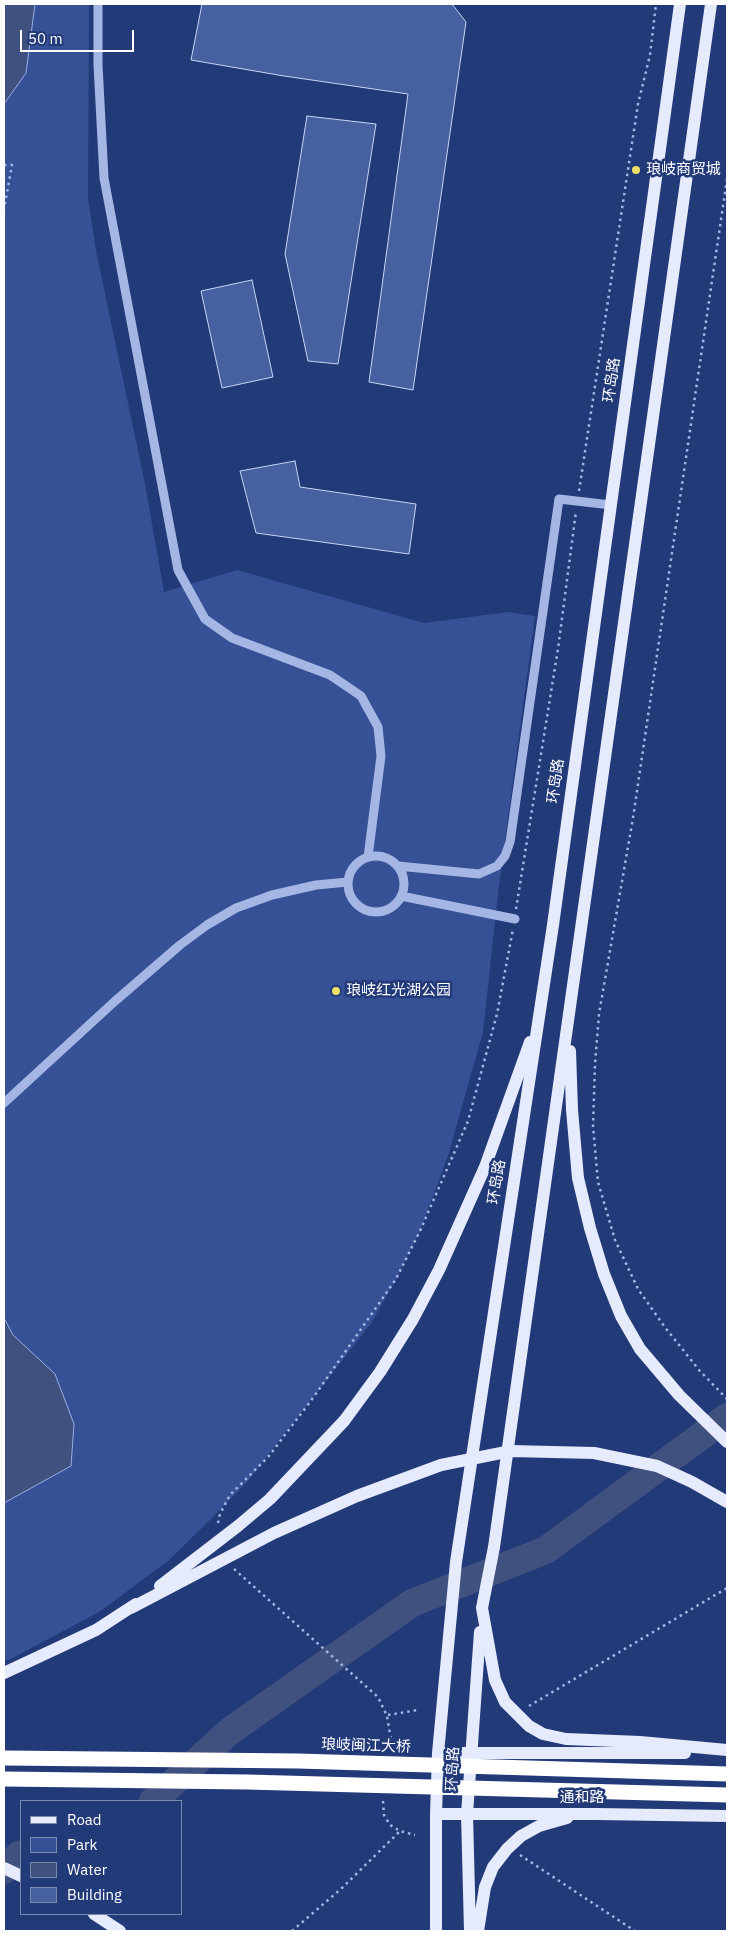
<!DOCTYPE html>
<html>
<head>
<meta charset="utf-8">
<style>
  body { margin:0 }
  #map { position:relative; width:731px; height:1935px; overflow:hidden; background:#233a79; font-family:"IBM Plex Sans",sans-serif }
  canvas { display:block }
  .frame { position:absolute; inset:0; border:5px solid #fff; pointer-events:none }
  .legend { position:absolute; left:20px; top:1800px; width:162px; height:115px; box-sizing:border-box; background:#233a79; border:1px solid #7b89af; margin:0; padding:6px 9px; list-style:none; font-size:15px; color:#fff }
  .legend li { display:flex; align-items:center; gap:10px; height:25px }
  .legend b { width:25px; border:1px solid #7b89af }
  .scale { position:absolute; left:20px; top:30px; width:114px; height:22px; box-sizing:border-box; border:2px solid #fff; border-top:0; padding-left:6px; font-size:15px; line-height:18px; white-space:nowrap; color:#fff; -webkit-text-stroke:4px #233a79; paint-order:stroke }
</style>
</head>
<body>
<div id="map">
<canvas width="731" height="1935"></canvas>
<div class="frame"></div>
<ul class="legend">
<li><b style="height:6px;background:#e5eafc"></b>Road</li>
<li><b style="height:14px;background:#365196"></b>Park</li>
<li><b style="height:14px;background:#40507f"></b>Water</li>
<li><b style="height:14px;background:#4760a0"></b>Building</li>
</ul>
<div class="scale">50 m</div>
</div>
<script>
const ctx = document.querySelector('canvas').getContext('2d');
ctx.lineJoin = 'round';
function fill(path, color) {
  ctx.fillStyle = color;
  ctx.fill(path, 'evenodd');
}
function shape(rows) {
  const path = new Path2D();
  for (const r of rows) {
    if (r.length === 3) {
      path.moveTo(r[0] + r[2], r[1]);
      path.arc(r[0], r[1], r[2], 0, 2 * Math.PI);
      continue;
    }
    path.moveTo(r[0], r[1]);
    for (let i = 2; i < r.length; i += 2) path.lineTo(r[i], r[i + 1]);
  }
  return path;
}
function strokePath(path, color, width, dash) {
  ctx.strokeStyle = color;
  ctx.lineWidth = width;
  ctx.lineCap = dash ? 'butt' : 'round';
  ctx.setLineDash(dash || []);
  ctx.stroke(path);
}
function drawText(font, color, halo, rows, align = 'center') {
  ctx.font = font + ' "IBM Plex Sans","Noto Sans SC",sans-serif';
  ctx.lineWidth = 5;
  ctx.setLineDash([]);
  ctx.textBaseline = 'middle';
  ctx.strokeStyle = halo;
  ctx.fillStyle = color;
  for (const [text, x, y, turn = 0] of rows) {
    ctx.save();
    ctx.translate(x, y);
    ctx.rotate((+turn || 0) * Math.PI / 180);
    ctx.textAlign = isNaN(turn) ? turn : align;
    if (halo) ctx.strokeText(text, 0, 0);
    ctx.fillText(text, 0, 0);
    ctx.restore();
  }
}
fill(shape([
  [4,4,89,4,88,198,96,251,145,484,164,592,237,570,424,623,508,612,535,616,499,885,483,1032,448,1156,420,1231,396,1279,372,1322,247,1482,213,1517,168,1561,99,1612,9,1660,4,1661]
]), '#365196');
const water = shape([
  [4,4,35,4,26,73,4,104,4,4],
  [4,1318,13,1335,55,1374,74,1424,71,1466,4,1503,4,1318]
]);
fill(water, '#40507f');
strokePath(water, '#99afe5', 1);
strokePath(shape([
  [153,1801,230,1731,412,1603,546,1550,727,1417],
  [4,1870,19,1855,21,1855]
]), '#40507f', 28);
const building = shape([
  [202,4,452,4,466,22,413,390,369,382,408,94,284,76,191,60,202,4],
  [307,116,376,124,338,364,308,361,285,254,307,116],
  [252,280,273,377,222,388,201,291,252,280],
  [295,461,300,487,416,504,409,554,256,533,240,471,295,461]
]);
fill(building, '#4760a0');
strokePath(building, '#c8d4f3', 1);
strokePath(shape([
  [4,165,12,165,4,209],
  [727,179,633,818,599,1014,595,1064,593,1126,598,1182,615,1240,638,1289,664,1326,699,1370,727,1399],
  [579,491,638,104,650,55,656,4],
  [516,909,558,649,576,511],
  [218,1523,220,1514,230,1495,269,1456,313,1398,396,1279,420,1231,468,1121,497,1014,513,929],
  [234,1569,378,1697,387,1716,391,1740,390,1748],
  [529,1706,727,1588],
  [388,1715,418,1710],
  [383,1801,384,1815,390,1825,400,1831,415,1835],
  [520,1855,635,1931],
  [292,1931,342,1888,400,1831]
]), '#a5b6e4', 2.5, [2.5, 4]);
strokePath(shape([
  [98,4,98,65,104,178,178,570,205,619,232,638,330,675,361,696,378,727,381,756,368,857],
  [376,884,28],
  [398,866,479,874,497,866,505,856,510,842,559,499,611,505],
  [401,896,515,919],
  [4,1103,114,1002,180,945,207,925,236,908,272,895,316,885,348,882]
]), '#a5b6e4', 9);
strokePath(shape([
  [711,4,494,1547,482,1608,495,1680,505,1702,529,1726,543,1734,566,1739,640,1742,727,1750],
  [570,1051,572,1110,578,1178,590,1228,604,1274,621,1316,640,1349,679,1395,727,1442],
  [344,1421,380,1372,413,1319,439,1270,485,1167,530,1042],
  [438,1753,685,1753],
  [436,1814,596,1814,727,1816],
  [4,1868,21,1876],
  [94,1914,120,1931],
  [436,1931,436,1814,438,1753,456,1562,553,925,680,4],
  [470,1931,467,1814,480,1632],
  [478,1931,485,1887,493,1867,507,1849,521,1836,539,1826,567,1818]
]), '#e5eafc', 12);
strokePath(shape([
  [160,1586,238,1526,270,1499,344,1421],
  [131,1608,274,1533,357,1496,441,1465,511,1451,594,1453,657,1466,692,1482,727,1502],
  [4,1673,96,1630,136,1604]
]), '#e5eafc', 12);
strokePath(shape([
  [4,1758,298,1761,727,1774],
  [4,1779,247,1782,727,1795]
]), '#fff', 15);
for (const [x, y, r, color] of [
  [636,170,5,"#efdf68"],
  [336,991,5,"#efdf68"]
]) {
  const dot = new Path2D();
  dot.arc(x, y, r, 0, 2 * Math.PI);
  ctx.fillStyle = color;
  ctx.fill(dot);
  strokePath(dot, '#233a79', 2);
}
drawText('15px', '#fff', '#233a79', [
  ["琅岐商贸城",646,170],
  ["琅岐红光湖公园",346,991]
], 'left');
drawText('15px', '#fff', '#233a79', [
  ["环岛路",612,380,-82],
  ["环岛路",556,781,-82],
  ["环岛路",497,1182,-81],
  ["琅岐闽江大桥",366,1746,2],
  ["环岛路",453,1769,-87],
  ["通和路",582,1798]
]);
</script>
</body>
</html>
